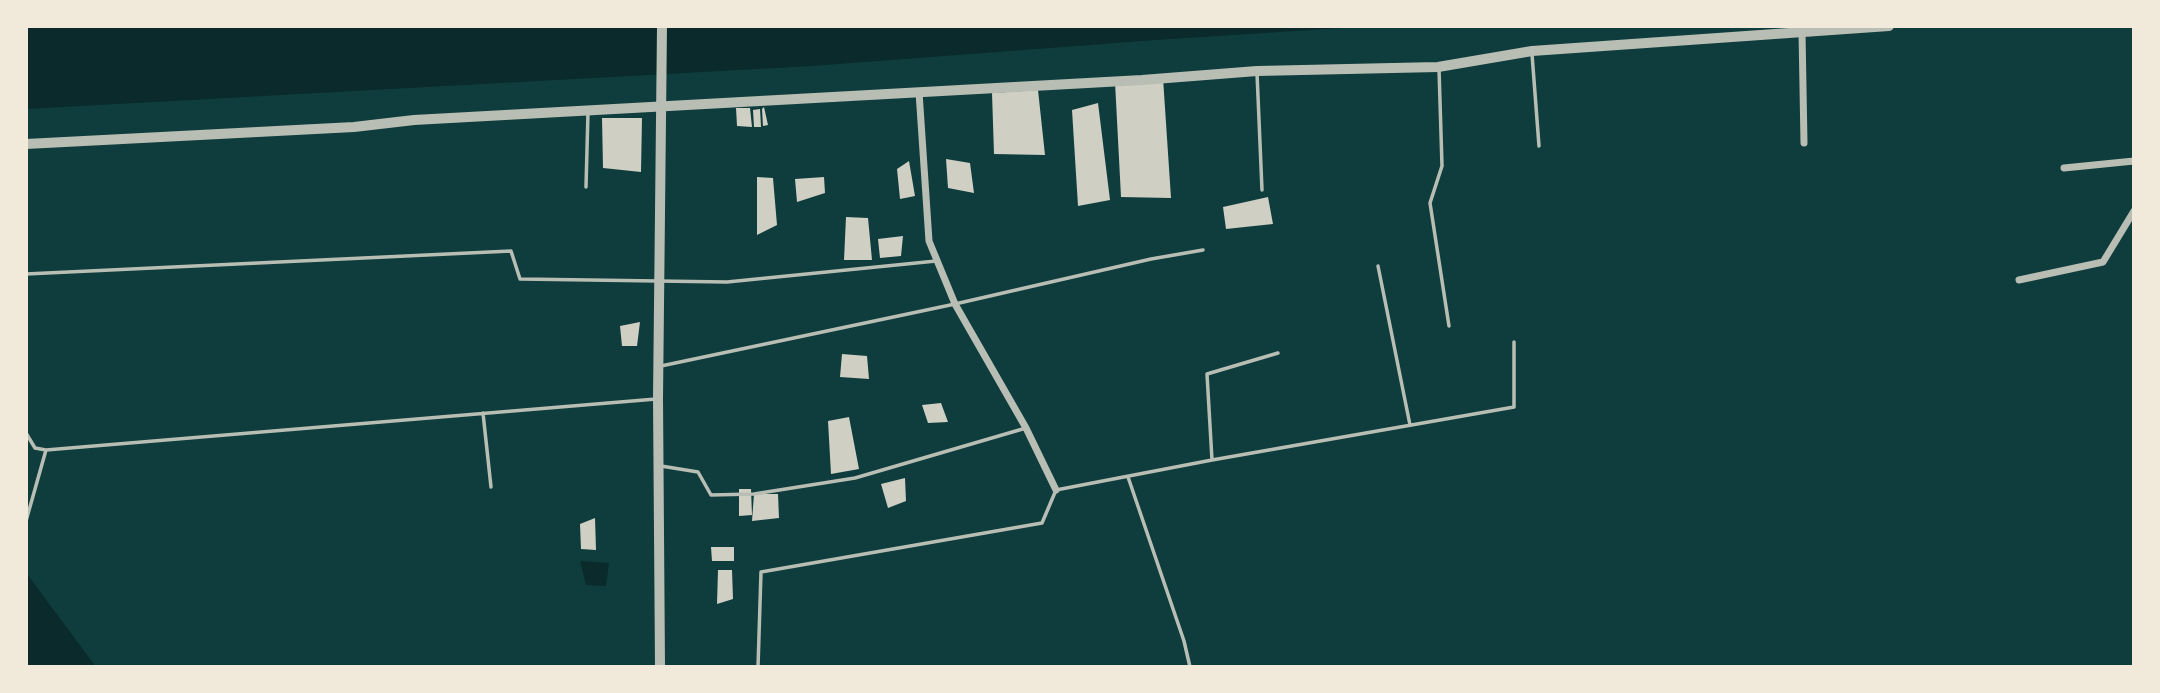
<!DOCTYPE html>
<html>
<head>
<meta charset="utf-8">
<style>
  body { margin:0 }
  #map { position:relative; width:2160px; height:693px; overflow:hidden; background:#0f3d3e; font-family:"Open Sans",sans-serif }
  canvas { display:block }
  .frame { position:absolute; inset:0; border:28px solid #f1e9da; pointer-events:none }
</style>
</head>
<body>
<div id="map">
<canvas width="2160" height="693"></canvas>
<div class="frame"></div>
</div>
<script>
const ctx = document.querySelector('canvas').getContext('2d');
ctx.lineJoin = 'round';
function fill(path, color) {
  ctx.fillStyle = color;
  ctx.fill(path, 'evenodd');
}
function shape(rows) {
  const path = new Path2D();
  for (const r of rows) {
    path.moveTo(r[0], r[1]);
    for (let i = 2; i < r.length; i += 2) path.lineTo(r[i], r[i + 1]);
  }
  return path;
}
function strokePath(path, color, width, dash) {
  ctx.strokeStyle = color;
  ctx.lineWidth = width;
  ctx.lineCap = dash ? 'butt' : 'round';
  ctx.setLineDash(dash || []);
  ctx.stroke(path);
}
fill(shape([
  [26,26,1373,26,1156,40,812,66,26,109],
  [580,561,609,563,606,586,586,585],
  [26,574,27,574,96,667,26,667]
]), '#0a2a2b');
fill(shape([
  [1163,78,1171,198,1121,197,1115,82],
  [1038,90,1045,155,994,154,992,93],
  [1098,103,1110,200,1078,206,1072,110],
  [764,107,768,125,763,126,762,109],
  [736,108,750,108,752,127,737,126],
  [760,109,761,127,754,127,753,110],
  [602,118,642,118,641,172,603,168],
  [946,159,970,163,974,193,948,188],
  [909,161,915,196,900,199,897,169],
  [757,177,773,178,777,225,757,235],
  [824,177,825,193,797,202,795,179],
  [1268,197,1273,224,1226,229,1223,207],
  [846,217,868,218,872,260,844,260],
  [903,236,901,256,880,258,878,239],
  [640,322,637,346,622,346,620,326],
  [842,354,867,356,869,379,840,377],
  [941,403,948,422,928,423,922,405],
  [849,417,859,469,831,474,828,421],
  [905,478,906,501,888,508,881,484],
  [739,489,751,489,752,515,739,516],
  [754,494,778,494,779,518,752,521],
  [595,518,596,550,581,549,580,524],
  [711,547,734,547,734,561,712,561],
  [718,570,732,570,733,599,717,604]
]), '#cfcfc3');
strokePath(shape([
  [1532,54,1539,146],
  [1439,69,1442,166,1430,203,1449,326],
  [1257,73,1262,190],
  [586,187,588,112],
  [1378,266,1410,425],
  [26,274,511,251,520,279,727,282,936,261],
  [661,366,955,304,1151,259,1203,250],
  [483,413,491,487],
  [26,433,35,448,46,450,656,399],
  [1212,460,1207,374,1278,353],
  [661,466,698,472,711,495,754,494,855,478,1026,428],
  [1128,477,1184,641,1190,667],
  [26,521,46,450],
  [758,667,761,572,1042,523,1056,490,1212,460,1514,407,1514,342]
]), '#b8beb3', 3.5);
strokePath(shape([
  [1802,32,1804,143],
  [919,92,929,241,955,304,1026,428,1056,490],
  [2064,168,2134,161],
  [2019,280,2103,262,2134,211]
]), '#b8beb3', 7);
strokePath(shape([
  [26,144,354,127,414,120,1142,80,1257,71,1438,67,1532,51,1889,26],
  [660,667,658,398,662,26]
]), '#b8beb3', 10);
</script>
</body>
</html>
